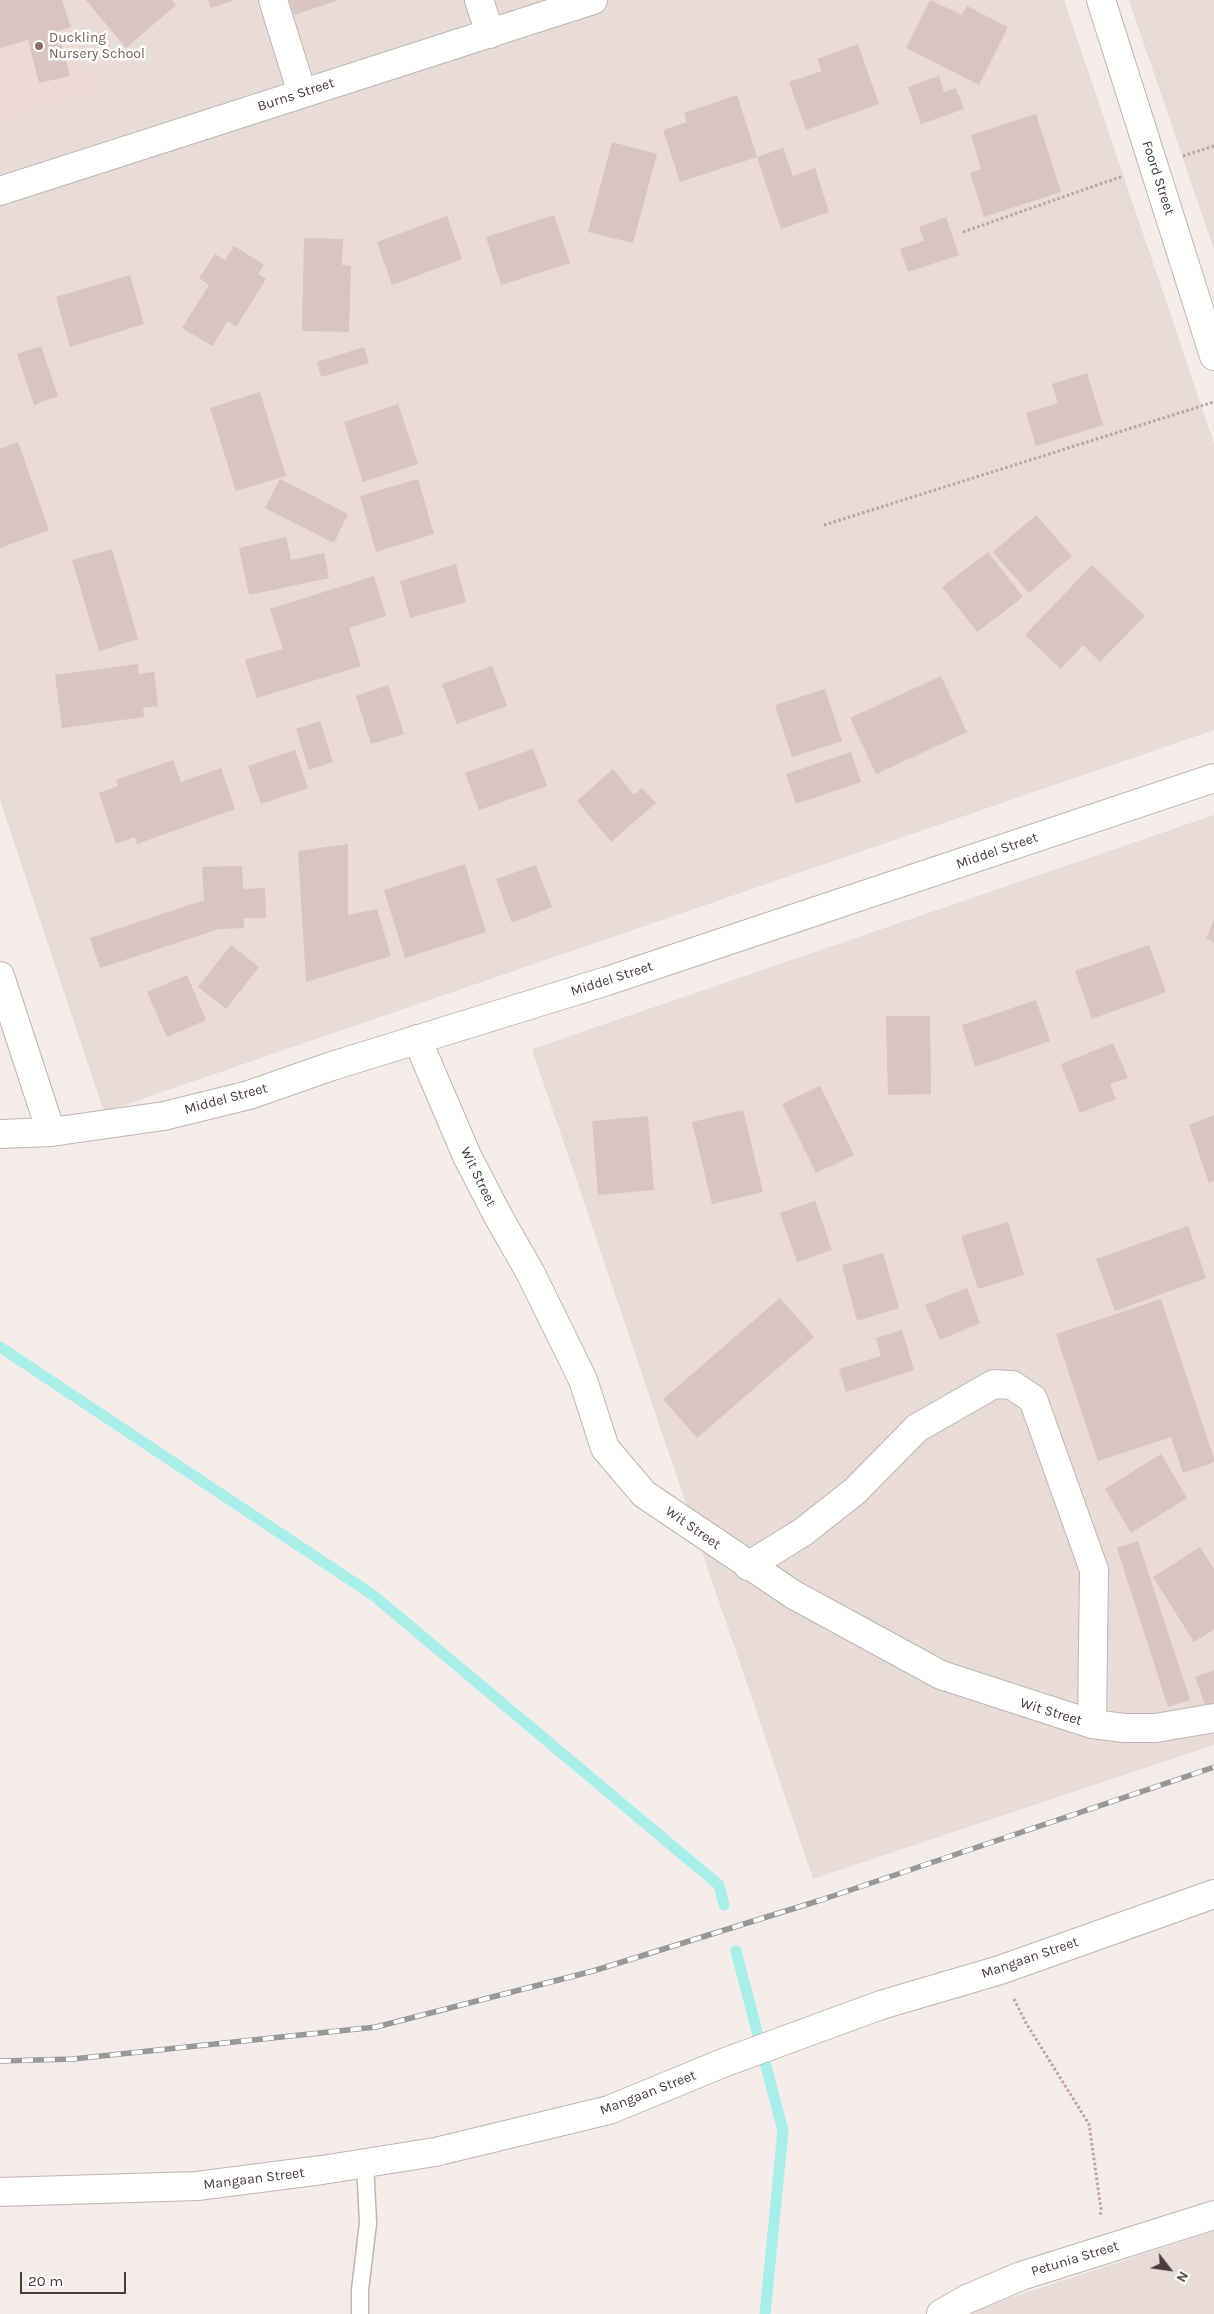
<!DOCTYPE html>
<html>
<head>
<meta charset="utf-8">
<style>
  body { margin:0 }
  #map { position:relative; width:1214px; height:2314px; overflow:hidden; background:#f4ecea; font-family:Karla,sans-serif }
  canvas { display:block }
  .north { position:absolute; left:1144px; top:2244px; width:50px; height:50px; -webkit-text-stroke:4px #fff; paint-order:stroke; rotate:120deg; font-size:14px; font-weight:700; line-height:20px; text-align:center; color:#483a38 }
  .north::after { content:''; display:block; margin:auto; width:18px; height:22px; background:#483a38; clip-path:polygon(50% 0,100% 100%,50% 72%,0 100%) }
  .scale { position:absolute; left:20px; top:2272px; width:106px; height:22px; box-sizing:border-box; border:2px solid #483a38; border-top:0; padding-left:6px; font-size:15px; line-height:18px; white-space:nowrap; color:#483a38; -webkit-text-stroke:4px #fff; paint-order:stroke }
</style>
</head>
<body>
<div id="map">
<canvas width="1214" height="2314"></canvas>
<div class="north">N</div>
<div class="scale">20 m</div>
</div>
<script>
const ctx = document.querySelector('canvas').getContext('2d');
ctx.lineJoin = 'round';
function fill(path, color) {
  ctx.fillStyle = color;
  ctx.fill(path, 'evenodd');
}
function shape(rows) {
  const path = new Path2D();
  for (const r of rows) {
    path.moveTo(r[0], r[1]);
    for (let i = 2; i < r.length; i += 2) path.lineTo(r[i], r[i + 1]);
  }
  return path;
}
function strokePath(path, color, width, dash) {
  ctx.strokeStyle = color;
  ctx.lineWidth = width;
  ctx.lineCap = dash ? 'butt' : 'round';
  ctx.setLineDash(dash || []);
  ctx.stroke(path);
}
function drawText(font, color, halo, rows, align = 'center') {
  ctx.font = font + ' Karla,sans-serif';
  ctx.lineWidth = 5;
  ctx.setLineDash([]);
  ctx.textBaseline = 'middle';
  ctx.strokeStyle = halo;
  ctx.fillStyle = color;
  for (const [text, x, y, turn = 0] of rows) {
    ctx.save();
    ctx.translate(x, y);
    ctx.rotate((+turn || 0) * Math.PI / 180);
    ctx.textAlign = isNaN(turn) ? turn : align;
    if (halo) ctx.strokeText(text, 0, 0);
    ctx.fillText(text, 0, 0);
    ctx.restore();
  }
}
fill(shape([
  [0,0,1064,0,1214,443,1214,730,104,1112,0,800],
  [1129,0,1214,0,1214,250],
  [1214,815,1214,1745,813,1879,532,1049],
  [1214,2231,1214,2314,961,2314]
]), '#e8dbd8');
fill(shape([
  [0,0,64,0,91,92,0,120]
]), '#eddad4');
strokePath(shape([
  [0,1347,373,1595,719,1885,724,1905],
  [736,1951,783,2131,765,2314]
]), '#a8efe9', 11);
fill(shape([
  [0,0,62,0,71,27,58,31,70,76,39,83,28,40,0,48],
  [86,0,172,0,176,5,126,48],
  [208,0,235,0,211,8],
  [289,0,339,0,294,15],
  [930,0,962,15,967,6,1008,27,979,85,906,48],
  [858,44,879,104,806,130,789,82,822,71,817,59],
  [939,76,944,92,956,88,964,109,921,124,908,87],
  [737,95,757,157,680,182,663,130,687,122,684,113],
  [1036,114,1061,192,984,217,970,173,981,169,971,135],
  [612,142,657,154,633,243,588,232],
  [783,148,793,176,815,168,829,212,781,229,757,157],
  [554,215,570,263,501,285,486,237],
  [447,216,462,259,392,285,377,242],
  [946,217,959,255,908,272,900,249,924,241,919,227],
  [304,238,343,239,342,265,351,266,349,332,302,331],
  [234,246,264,265,258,274,266,279,236,327,228,321,212,346,182,328,209,285,199,278,215,254,225,260],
  [130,275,144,324,70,347,56,297],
  [41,346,58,396,34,405,17,354],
  [364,347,369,363,321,377,317,362],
  [1087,373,1103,425,1036,446,1026,413,1058,403,1052,384],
  [260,392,286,476,236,491,210,408],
  [398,404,418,464,363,482,344,422],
  [18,442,49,530,0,548,0,449],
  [280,479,348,514,334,543,265,508],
  [418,479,434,534,376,552,360,496],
  [1036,515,1072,556,1029,593,993,552],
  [286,537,291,560,324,553,329,578,249,595,239,548],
  [112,549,138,639,99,651,72,560],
  [988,552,1023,597,977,632,942,587],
  [456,564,466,602,410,618,400,581],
  [1092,565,1145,616,1100,662,1083,645,1061,669,1025,635],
  [374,576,386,616,349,628,361,666,257,698,245,660,283,649,270,609],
  [138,664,139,674,154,672,158,706,143,708,144,717,62,728,55,675],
  [492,666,507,706,457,724,442,684],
  [941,676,967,732,876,774,850,718],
  [388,685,404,734,371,744,356,696],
  [825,689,842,741,792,757,775,705],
  [320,721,333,762,309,770,296,729],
  [533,749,547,786,479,810,465,773],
  [295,750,308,788,261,804,248,766],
  [851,752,861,782,796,804,786,774],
  [173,760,181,782,221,768,235,809,137,844,135,837,116,844,99,793,118,786,116,780],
  [613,769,634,795,642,788,656,803,611,842,577,801],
  [348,844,348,915,377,909,391,956,306,982,298,851],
  [465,864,486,932,405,958,384,890],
  [536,865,552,907,512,923,496,879],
  [242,866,243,889,265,888,266,918,244,918,244,928,219,929,100,968,90,938,204,900,202,867],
  [1214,920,1214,943,1206,938],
  [231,945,259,967,226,1009,198,987],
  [1149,945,1166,992,1092,1019,1075,971],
  [187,975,206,1020,167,1037,147,992],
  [1036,1000,1050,1041,975,1067,962,1025],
  [886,1016,930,1016,931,1094,888,1095],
  [1113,1043,1128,1078,1110,1084,1116,1099,1080,1113,1061,1064],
  [820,1086,854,1155,816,1173,782,1104],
  [743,1110,763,1192,712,1204,692,1122],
  [1214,1115,1214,1181,1209,1183,1189,1125],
  [648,1116,654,1190,598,1195,592,1121],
  [815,1201,832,1250,797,1262,780,1213],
  [1008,1222,1024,1275,978,1289,961,1236],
  [1188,1226,1206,1278,1115,1311,1096,1259],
  [883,1253,899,1308,857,1321,842,1265],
  [967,1288,980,1323,940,1340,925,1305],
  [780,1298,814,1337,697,1438,663,1399],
  [1161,1299,1214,1459,1214,1462,1183,1473,1171,1437,1098,1461,1056,1334],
  [902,1330,914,1370,846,1392,839,1369,881,1356,876,1338],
  [1161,1454,1187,1498,1131,1533,1105,1489],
  [1138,1541,1190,1700,1168,1707,1117,1548],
  [1200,1547,1214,1569,1214,1629,1194,1642,1153,1577],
  [1214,1670,1214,1708,1207,1710,1195,1677]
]), '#d9c5c3');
const service = shape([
  [360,2314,360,2290,368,2223,365,2163]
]);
const minor = shape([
  [273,0,302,93],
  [479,0,490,34],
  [1101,0,1214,356],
  [0,191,593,0],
  [0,976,51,1132],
  [417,1039,467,1156,498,1216,531,1274,583,1380,605,1448,644,1494,794,1595,941,1675,1092,1724,1124,1728,1156,1728,1214,1718],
  [0,1134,51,1132,164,1116,249,1095,332,1066,607,981,1214,778],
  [748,1566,803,1532,855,1491,917,1428,994,1384,1012,1385,1033,1399,1094,1570,1092,1724],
  [941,2314,967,2299,1021,2276,1214,2215]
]);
const tertiary = shape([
  [0,2192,197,2186,322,2170,435,2152,609,2110,723,2063,881,2005,1000,1970,1214,1894]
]);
strokePath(service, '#c3b3b0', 19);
strokePath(minor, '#c3b3b0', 30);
strokePath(tertiary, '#c3b3b0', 30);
strokePath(shape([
  [1183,156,1214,146],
  [963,232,1123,176],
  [824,525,1214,402],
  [1014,1999,1026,2023,1089,2124,1101,2209,1100,2217]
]), '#c1a39e', 3, [2.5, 2.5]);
strokePath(service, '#fff', 16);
strokePath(minor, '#fff', 28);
strokePath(tertiary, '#fff', 28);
const rail = shape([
  [0,2061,73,2059,376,2027,593,1971,821,1900,1214,1767]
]);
strokePath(rail, '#989898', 5.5);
strokePath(rail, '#fff', 4, [11]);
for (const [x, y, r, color] of [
  [39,46,5,"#8d6e63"]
]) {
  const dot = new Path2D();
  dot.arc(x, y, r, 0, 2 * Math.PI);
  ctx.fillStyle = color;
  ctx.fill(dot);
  strokePath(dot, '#fff', 2);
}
drawText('14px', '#785e54', '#fff', [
  ["Duckling",49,38],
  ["Nursery School",49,54]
], 'left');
drawText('14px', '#483a38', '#fff', [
  ["Burns Street",296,95,-18],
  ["Foord Street",1158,178,72],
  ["Middel Street",997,851,-19],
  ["Middel Street",612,979,-18],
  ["Middel Street",226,1099,-15],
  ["Wit Street",478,1177,64],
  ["Wit Street",693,1528,35],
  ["Wit Street",1051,1712,17],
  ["Mangaan Street",1030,1958,-19],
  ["Mangaan Street",648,2093,-21],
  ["Mangaan Street",254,2179,-7],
  ["Petunia Street",1075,2259,-17]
]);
</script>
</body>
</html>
